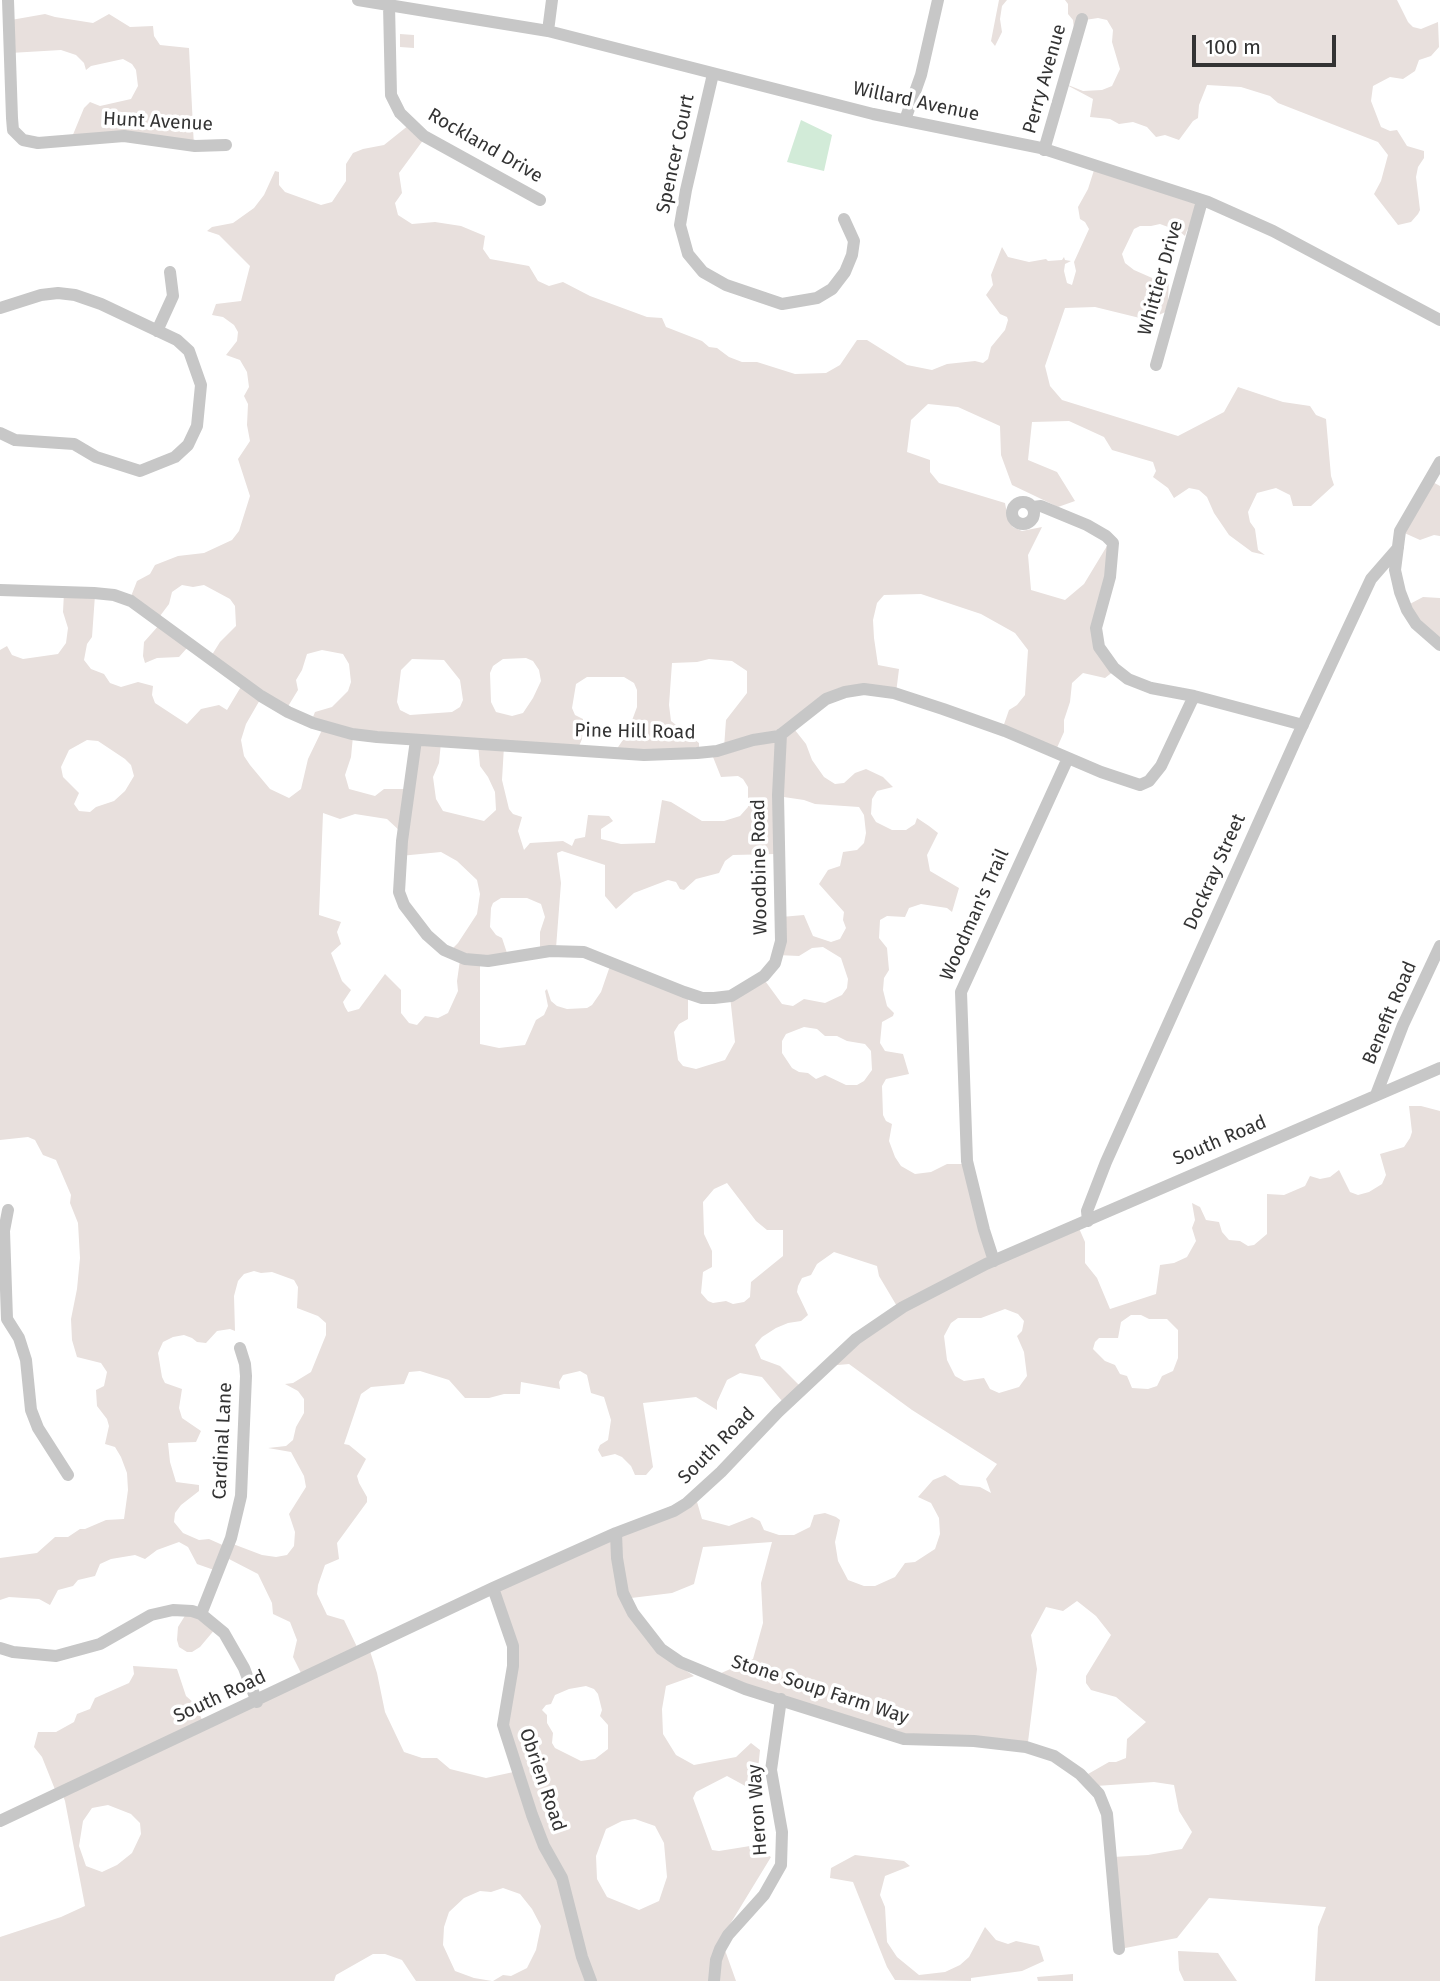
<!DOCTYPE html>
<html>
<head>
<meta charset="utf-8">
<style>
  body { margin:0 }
  #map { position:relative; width:1440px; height:1981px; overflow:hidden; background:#fff; font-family:"Fira Sans",sans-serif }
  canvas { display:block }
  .scale { position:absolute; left:1192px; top:35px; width:144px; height:32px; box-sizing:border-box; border:4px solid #333; border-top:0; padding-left:9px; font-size:21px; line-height:24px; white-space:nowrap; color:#333; -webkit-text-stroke:5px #fff; paint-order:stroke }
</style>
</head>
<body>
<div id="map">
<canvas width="1440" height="1981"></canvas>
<div class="scale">100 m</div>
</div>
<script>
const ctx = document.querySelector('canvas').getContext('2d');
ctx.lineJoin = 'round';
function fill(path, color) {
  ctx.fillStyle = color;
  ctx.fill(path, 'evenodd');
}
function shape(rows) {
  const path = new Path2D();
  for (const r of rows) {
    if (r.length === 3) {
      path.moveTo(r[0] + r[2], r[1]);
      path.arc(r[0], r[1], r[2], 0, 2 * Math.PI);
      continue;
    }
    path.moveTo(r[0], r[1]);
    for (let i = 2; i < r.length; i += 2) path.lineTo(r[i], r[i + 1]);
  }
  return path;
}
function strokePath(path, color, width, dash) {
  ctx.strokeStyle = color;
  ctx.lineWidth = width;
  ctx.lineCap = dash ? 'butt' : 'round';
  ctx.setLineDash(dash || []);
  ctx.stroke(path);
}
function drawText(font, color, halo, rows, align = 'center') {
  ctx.font = font + ' "Fira Sans",sans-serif';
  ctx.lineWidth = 7;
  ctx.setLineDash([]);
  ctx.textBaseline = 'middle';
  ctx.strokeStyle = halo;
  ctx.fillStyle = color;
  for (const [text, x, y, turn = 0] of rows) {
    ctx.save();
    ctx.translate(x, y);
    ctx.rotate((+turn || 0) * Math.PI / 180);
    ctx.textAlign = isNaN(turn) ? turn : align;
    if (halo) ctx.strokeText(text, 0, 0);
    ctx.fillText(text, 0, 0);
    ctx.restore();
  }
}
fill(shape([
  [999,0,1007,0,1002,6,1000,19,1002,32,995,46,991,41],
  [1065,0,1397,0,1408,22,1413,27,1421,29,1438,22,1439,47,1431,56,1419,60,1415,71,1403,79,1390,77,1373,86,1371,101,1381,127,1390,131,1397,130,1407,146,1424,151,1424,158,1418,167,1416,177,1420,210,1418,214,1411,222,1398,225,1374,194,1381,181,1388,155,1378,142,1278,103,1270,96,1241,87,1207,85,1199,105,1198,118,1193,121,1179,140,1165,135,1156,137,1147,127,1133,122,1119,124,1110,119,1090,117,1093,99,1063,83,1083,91,1102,90,1112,86,1120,69,1112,42,1113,30,1107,20,1098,18,1085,20,1075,39,1073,20,1068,14,1068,4],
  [45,14,55,17,93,23,109,14,130,27,153,26,154,36,160,45,189,48,194,147,72,137,84,108,90,102,100,106,131,99,138,86,136,70,132,64,123,59,91,66,86,70,84,63,76,55,61,50,10,53,11,20],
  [400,34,414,35,414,48,400,47],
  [409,125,424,139,399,173,402,193,395,203,398,215,412,224,435,222,461,226,485,236,483,249,490,259,529,266,538,281,549,286,563,282,590,296,647,317,662,318,666,327,702,341,709,347,717,348,729,357,742,362,757,362,795,374,826,373,840,365,857,340,867,340,907,365,932,370,947,364,975,361,983,363,988,359,991,347,1005,330,1008,320,1007,317,1000,314,986,295,993,285,991,275,1002,247,1008,257,1029,262,1046,259,1048,261,1062,260,1064,257,1065,260,1071,261,1065,264,1064,271,1067,283,1072,285,1076,271,1074,262,1089,229,1085,222,1080,219,1078,207,1088,189,1095,167,1200,201,1193,225,1187,230,1185,236,1179,231,1160,224,1151,226,1140,226,1134,229,1122,254,1125,263,1134,270,1159,281,1169,279,1168,300,1174,308,1148,320,1095,307,1065,308,1045,366,1050,386,1062,400,1178,436,1224,412,1238,387,1283,402,1310,406,1316,415,1326,419,1331,476,1334,485,1311,506,1293,506,1290,495,1276,488,1257,493,1248,512,1250,522,1255,529,1258,550,1265,555,1252,552,1229,535,1214,513,1207,497,1199,490,1189,488,1174,498,1168,488,1153,477,1156,471,1153,462,1112,450,1104,437,1069,421,1032,422,1028,460,1057,472,1075,501,1058,507,1012,485,1001,455,1000,426,958,407,928,404,911,420,907,452,930,460,930,472,939,483,1005,503,1008,519,1013,527,1022,531,1042,527,1028,555,1031,590,1065,600,1084,584,1110,541,1112,554,1094,627,1114,671,1105,678,1083,673,1072,683,1070,702,1064,720,1064,732,1056,750,1002,730,1009,710,1017,705,1025,695,1028,650,1015,633,981,614,921,594,884,595,877,603,873,620,874,638,878,665,899,669,896,693,847,691,791,725,806,744,812,760,824,777,835,784,844,783,855,773,866,769,883,777,893,787,877,791,872,799,871,814,876,822,892,830,906,830,915,824,917,818,929,826,938,833,927,855,930,871,959,888,952,912,947,908,921,904,909,908,905,917,887,916,880,920,879,938,887,948,889,970,884,978,883,990,887,1006,894,1013,893,1016,882,1022,880,1043,885,1051,903,1054,909,1074,886,1079,882,1086,883,1115,886,1121,892,1124,889,1141,895,1157,901,1166,915,1174,931,1172,947,1164,965,1164,992,1260,1078,1226,1085,1242,1085,1263,1097,1278,1110,1309,1156,1294,1160,1265,1174,1263,1187,1257,1196,1241,1192,1228,1195,1220,1192,1203,1200,1207,1206,1220,1219,1222,1222,1232,1229,1240,1240,1241,1248,1246,1254,1245,1267,1234,1267,1194,1284,1195,1305,1186,1310,1176,1320,1179,1330,1177,1339,1170,1350,1192,1358,1195,1369,1192,1382,1184,1386,1175,1380,1154,1404,1147,1410,1138,1412,1132,1409,1106,1421,1106,1440,1111,1440,1981,1315,1981,1318,1927,1326,1907,1209,1898,1177,1938,1120,1949,1113,1857,1148,1855,1182,1849,1192,1832,1179,1811,1174,1785,1154,1782,1096,1786,1088,1774,1109,1762,1116,1762,1126,1758,1127,1739,1146,1722,1116,1697,1091,1690,1086,1683,1086,1676,1111,1635,1096,1616,1077,1601,1063,1611,1046,1607,1031,1635,1037,1669,1027,1750,884,1738,719,1674,753,1659,763,1623,761,1583,772,1542,703,1547,694,1584,672,1593,623,1599,661,1654,694,1676,666,1686,662,1709,663,1734,676,1755,694,1765,736,1757,751,1743,760,1750,757,1779,749,1788,727,1776,696,1792,693,1798,712,1850,719,1851,750,1846,771,1857,721,1939,736,1981,493,1981,503,1975,511,1976,527,1968,536,1950,541,1926,532,1909,520,1894,503,1888,491,1892,480,1891,464,1898,449,1912,444,1927,443,1945,455,1971,474,1978,492,1981,416,1981,402,1960,385,1954,373,1954,336,1975,334,1981,0,1981,0,1937,61,1917,85,1906,65,1801,62,1793,56,1792,42,1757,34,1747,38,1732,56,1732,74,1722,77,1714,90,1709,95,1698,129,1683,134,1674,133,1666,177,1669,186,1696,195,1704,203,1722,303,1677,293,1657,297,1640,290,1622,273,1614,272,1603,258,1574,227,1558,217,1571,197,1564,188,1547,179,1542,157,1550,145,1559,135,1555,111,1559,100,1564,95,1576,78,1580,73,1586,58,1590,50,1605,39,1599,9,1597,0,1600,0,1558,37,1553,55,1537,68,1537,80,1529,85,1529,106,1520,124,1519,128,1490,127,1473,121,1457,115,1447,105,1444,109,1426,107,1419,97,1406,96,1390,104,1386,107,1372,101,1363,77,1357,72,1340,71,1319,77,1289,80,1258,78,1223,70,1203,71,1195,56,1160,43,1155,35,1140,28,1137,0,1140,0,650,7,646,12,655,23,659,58,654,66,643,68,628,63,612,64,592,95,595,92,637,87,644,84,660,91,669,104,674,110,683,121,687,138,682,153,686,152,695,155,703,187,724,201,709,219,705,227,710,242,685,210,658,220,642,236,626,235,606,230,599,204,585,193,587,182,585,172,592,169,604,157,620,130,599,137,581,150,574,155,565,178,556,204,553,232,540,239,531,250,496,238,459,250,441,247,425,248,404,244,396,249,387,247,372,240,360,226,355,237,341,238,332,234,325,223,317,212,315,216,304,241,301,250,266,219,235,207,231,212,227,233,223,254,208,264,195,275,171,279,172,279,185,285,192,321,205,332,202,346,181,346,164,353,153,363,149,384,145],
  [322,650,343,654,349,664,351,682,348,691,332,707,315,712,311,722,322,730,308,759,301,789,289,798,270,789,250,765,244,756,241,740,246,724,261,698,287,708,298,690,296,680,302,670,307,654],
  [526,658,533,661,539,670,541,681,533,698,523,713,512,716,496,712,491,702,490,673,493,666,503,659],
  [412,659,444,660,460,680,463,700,460,707,452,712,410,715,400,710,397,702,401,670],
  [709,659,732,661,747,671,747,693,726,720,724,748,711,752,721,777,738,776,743,779,748,787,748,807,740,816,724,821,702,821,671,802,662,800,655,843,621,844,601,839,601,829,613,821,609,816,588,815,585,837,575,839,572,846,563,841,530,843,524,850,518,831,522,817,513,814,509,809,502,780,504,746,577,751,582,739,583,719,575,715,572,708,576,684,587,677,624,677,634,683,637,690,637,707,627,734,614,753,699,753,699,743,671,721,669,705,672,663,697,662],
  [353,736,414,741,404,789,384,789,375,796,349,789,345,775,351,757],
  [87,740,98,741,125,759,131,765,134,776,125,791,114,801,96,807,90,812,79,811,74,804,79,793,63,777,61,767,69,750],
  [441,742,478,744,480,766,488,777,495,792,496,810,484,821,443,811,436,799,433,777,439,763],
  [777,796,804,800,815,804,859,807,864,815,866,833,864,843,857,850,843,852,840,866,828,870,819,884,844,912,843,920,846,928,840,939,831,942,813,936,804,915,781,917,777,955,799,956,812,948,823,947,841,958,848,979,847,988,842,995,825,1003,804,999,793,1006,782,1004,763,978,730,996,735,1042,725,1060,696,1069,683,1066,678,1060,674,1032,679,1024,688,1019,688,994,611,963,601,992,592,1005,587,1008,567,1009,557,1006,551,1001,547,989,545,991,548,1006,544,1015,536,1020,525,1045,499,1048,480,1044,480,962,508,956,502,938,496,935,490,927,491,908,493,903,501,898,527,898,541,904,545,917,540,932,540,952,556,948,561,883,557,853,562,851,605,865,605,896,616,909,634,893,668,880,676,882,680,889,684,890,696,879,719,873,725,861,733,855,775,854],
  [323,813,340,819,355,814,387,819,401,832,400,856,441,852,457,861,477,880,480,894,477,914,458,943,449,952,460,960,457,981,458,991,448,1013,438,1018,425,1016,417,1025,409,1023,401,1013,401,990,385,974,359,1009,348,1012,345,1007,343,1002,351,990,342,981,331,953,341,944,337,932,341,922,319,915],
  [804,1027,817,1029,825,1036,837,1036,847,1041,865,1044,871,1051,872,1070,864,1081,857,1085,846,1085,825,1075,816,1079,808,1073,799,1072,792,1068,782,1053,782,1041,786,1034],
  [727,1183,756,1221,767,1230,783,1230,783,1256,751,1282,750,1297,744,1302,733,1304,726,1301,713,1303,708,1301,701,1293,703,1272,712,1267,712,1251,704,1234,703,1202,714,1189],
  [834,1252,877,1266,879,1276,898,1308,827,1366,849,1364,912,1410,997,1464,986,1479,991,1493,980,1487,960,1485,945,1475,933,1480,918,1497,931,1503,939,1518,940,1534,935,1549,915,1562,905,1563,895,1577,875,1586,864,1586,848,1580,838,1561,835,1542,840,1520,836,1517,825,1513,814,1515,810,1527,794,1535,779,1535,764,1530,760,1521,752,1517,729,1526,702,1519,695,1495,492,1589,517,1666,506,1715,518,1771,486,1778,450,1769,437,1758,422,1758,404,1752,385,1712,377,1673,369,1648,359,1651,344,1620,327,1615,317,1594,318,1585,325,1565,339,1559,337,1543,367,1502,367,1497,359,1483,357,1476,366,1459,349,1445,344,1444,361,1394,371,1387,404,1384,409,1372,420,1371,449,1380,465,1398,489,1398,504,1394,520,1394,521,1382,560,1389,559,1382,563,1375,580,1371,587,1375,591,1393,604,1397,611,1420,608,1440,600,1445,598,1450,602,1457,615,1454,622,1457,631,1466,635,1475,646,1475,653,1467,643,1403,696,1397,717,1410,717,1402,727,1380,740,1373,762,1377,782,1401,799,1385,780,1366,761,1359,755,1345,762,1337,776,1328,788,1323,801,1321,808,1315,797,1292,798,1286,802,1278,811,1275,817,1264],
  [254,1271,261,1273,272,1272,294,1280,298,1287,297,1308,318,1316,326,1323,326,1335,311,1372,293,1383,285,1384,298,1391,304,1399,304,1413,296,1427,293,1440,286,1446,268,1448,291,1452,304,1476,306,1487,289,1514,295,1532,294,1546,287,1555,276,1557,262,1555,233,1544,227,1547,209,1539,199,1540,183,1533,174,1522,175,1513,181,1505,199,1491,199,1485,176,1482,170,1462,168,1443,196,1442,201,1431,182,1418,179,1408,182,1389,165,1383,162,1377,158,1353,163,1342,173,1337,184,1335,192,1338,197,1342,206,1343,217,1331,230,1329,235,1331,234,1296,238,1281,244,1274],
  [1005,1309,1018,1314,1024,1321,1022,1331,1017,1336,1024,1352,1027,1376,1019,1387,999,1393,990,1389,984,1378,964,1381,955,1376,947,1360,944,1336,951,1323,958,1318,981,1318],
  [1131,1315,1141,1315,1149,1319,1167,1319,1178,1330,1178,1358,1173,1371,1162,1376,1157,1386,1148,1389,1132,1388,1127,1376,1120,1374,1115,1365,1105,1361,1093,1349,1095,1342,1099,1338,1118,1338,1121,1322],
  [586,1686,594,1689,598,1694,602,1710,600,1716,608,1725,608,1749,595,1759,581,1761,555,1748,552,1743,553,1733,547,1723,547,1715,542,1710,546,1705,551,1704,555,1695,569,1689],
  [108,1805,131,1814,140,1823,141,1834,132,1853,117,1865,102,1872,86,1866,79,1846,83,1821,92,1808],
  [635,1819,655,1826,664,1843,667,1877,659,1901,639,1910,607,1897,597,1879,596,1856,606,1829,622,1821],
  [1429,480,1440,486,1440,536,1434,535,1420,540,1400,531],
  [1423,597,1440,598,1440,637,1435,642,1406,606],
  [160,624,187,648,179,657,157,658,145,663,143,656,144,642],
  [185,1612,216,1628,200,1647,192,1652,187,1652,179,1647,177,1640,178,1627,186,1614],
  [855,1855,904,1861,910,1866,885,1876,880,1895,885,1907,887,1942,897,1957,919,1975,945,1972,960,1965,969,1957,985,1927,996,1940,1008,1944,1016,1941,1039,1946,1044,1961,1022,1971,971,1978,971,1981,895,1980,887,1967,853,1882,830,1878,831,1868],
  [1178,1951,1218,1953,1237,1981,1184,1981,1179,1970],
  [1073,1974,1073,1981,1038,1981,1037,1977]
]), '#e8e0dd');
fill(shape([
  [801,120,832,135,824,171,787,162]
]), '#d2ebd8');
strokePath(shape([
  [8,0,12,118,13,130,23,140,38,143,124,136,195,146,226,145],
  [358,0,548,31,873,114,1041,148,1208,202,1273,231,1440,320],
  [389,5,391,95,400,113,424,136,540,200],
  [548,31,552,0],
  [713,74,686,190,680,225,688,254,703,272,726,285,782,304,817,298,832,289,845,272,852,255,854,241,844,219],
  [905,120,921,75,938,0],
  [1044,150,1082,19],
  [0,308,41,295,58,293,75,295,101,304,177,340,189,351,201,385,197,426,188,445,175,457,140,471,96,457,74,444,15,440,0,433],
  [157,331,173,296,170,272],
  [1156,365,1202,201],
  [1440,462,1400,531,1395,570,1400,592,1407,610,1416,624,1440,645],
  [1023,513,11],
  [1033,507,1041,506,1087,525,1106,536,1113,543,1110,577,1096,628,1099,647,1114,668,1128,679,1151,688,1194,696,1303,725],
  [0,590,94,593,114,595,131,601,261,696,288,712,313,723,352,734,377,737,644,755,697,753,717,751,753,740,779,736,826,699,845,692,864,689,894,693,943,709,1005,731,1101,772,1140,785,1149,781,1161,766,1194,696],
  [416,740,402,841,399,892,404,905,427,935,444,950,465,959,488,961,550,951,584,952,684,992,702,998,714,998,731,996,764,976,775,963,781,941,778,795,781,734],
  [1376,1095,1403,1025,1440,946],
  [8,1210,4,1231,7,1319,19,1338,26,1360,31,1410,38,1428,68,1475],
  [1088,1221,1087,1211,1106,1162,1298,735,1371,579,1398,548],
  [994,1261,984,1230,967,1161,961,992,1068,758],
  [616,1533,617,1558,623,1593,633,1613,661,1649,680,1662,745,1689,904,1739,974,1741,1026,1747,1054,1756,1080,1774,1099,1794,1107,1814,1119,1949],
  [493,1588,513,1646,513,1666,503,1725,532,1815,544,1846,562,1878,582,1957,591,1981],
  [201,1614,231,1538,241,1496,246,1376,245,1364,240,1348],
  [0,1648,13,1652,56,1656,100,1644,151,1615,173,1610,192,1611,201,1614,224,1633,244,1668,257,1702],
  [0,1821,493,1588,616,1533,674,1511,687,1503,721,1472,778,1412,856,1339,903,1307,986,1264,1440,1068],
  [714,1981,716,1960,720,1949,728,1935,764,1895,781,1865,782,1832,771,1770,781,1699]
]), '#c7c7c7', 12);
drawText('19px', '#333', '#fff', [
  ["Perry Avenue",1045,79,-74],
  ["Willard Avenue",916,102,12],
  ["Hunt Avenue",158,122,3],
  ["Rockland Drive",485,146,30],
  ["Spencer Court",676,154,-78],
  ["Whittier Drive",1161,278,-74],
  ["Pine Hill Road",635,732,1],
  ["Woodbine Road",760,867,-91],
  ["Dockray Street",1215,872,-66],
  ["Woodman's Trail",975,915,-66],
  ["Benefit Road",1390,1013,-67],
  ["South Road",1220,1141,-23],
  ["Cardinal Lane",223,1441,-87],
  ["South Road",717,1446,-45],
  ["Stone Soup Farm Way",820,1690,18],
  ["South Road",220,1697,-25],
  ["Obrien Road",542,1780,71],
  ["Heron Way",758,1810,-94]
]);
</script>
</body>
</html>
